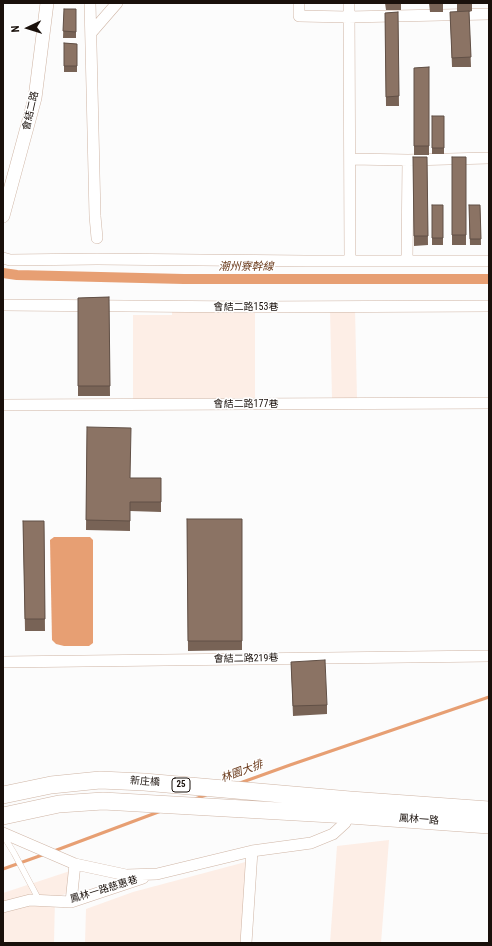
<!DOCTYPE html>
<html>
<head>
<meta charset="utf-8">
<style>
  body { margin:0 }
  #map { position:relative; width:492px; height:946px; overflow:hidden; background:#fcfcfc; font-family:"Roboto Condensed",sans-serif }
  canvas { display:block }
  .frame { position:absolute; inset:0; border:4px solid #19100b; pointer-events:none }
  .north { position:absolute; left:8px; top:8px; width:40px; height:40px; -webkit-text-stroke:3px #fff; paint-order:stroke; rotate:266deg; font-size:11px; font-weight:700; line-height:16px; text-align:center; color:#19100b }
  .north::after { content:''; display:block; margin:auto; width:14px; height:18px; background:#19100b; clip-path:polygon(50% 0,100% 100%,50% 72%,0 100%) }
</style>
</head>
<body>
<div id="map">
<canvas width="492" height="946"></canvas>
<div class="frame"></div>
<div class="north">N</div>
</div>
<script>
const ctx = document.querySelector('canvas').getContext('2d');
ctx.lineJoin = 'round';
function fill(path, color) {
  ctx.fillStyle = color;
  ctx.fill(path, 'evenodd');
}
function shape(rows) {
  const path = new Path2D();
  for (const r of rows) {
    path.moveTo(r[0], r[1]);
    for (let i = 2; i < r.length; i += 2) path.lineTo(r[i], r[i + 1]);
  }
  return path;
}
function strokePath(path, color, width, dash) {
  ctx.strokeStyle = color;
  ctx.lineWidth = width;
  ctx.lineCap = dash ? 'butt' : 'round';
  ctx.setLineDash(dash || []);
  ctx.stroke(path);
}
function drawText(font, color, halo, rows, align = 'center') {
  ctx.font = font + ' "Roboto Condensed","Noto Sans TC",sans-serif';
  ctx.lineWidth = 3;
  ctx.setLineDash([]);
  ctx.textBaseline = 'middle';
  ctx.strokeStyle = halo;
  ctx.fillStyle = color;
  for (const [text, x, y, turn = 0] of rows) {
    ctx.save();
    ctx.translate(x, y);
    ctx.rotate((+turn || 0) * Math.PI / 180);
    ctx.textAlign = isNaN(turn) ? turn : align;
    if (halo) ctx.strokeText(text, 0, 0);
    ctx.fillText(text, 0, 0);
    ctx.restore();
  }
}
fill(shape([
  [172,308,255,308,255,400,133,401,133,315,172,315],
  [330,309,355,309,357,399,332,399],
  [389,840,381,943,330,943,337,846],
  [253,860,247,943,85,943,86,909,133,892],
  [70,871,73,891,55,898,54,943,3,943,3,893]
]), '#fdeee6');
fill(shape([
  [54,537,90,537,93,540,93,643,89,646,64,646,56,644,52,640,50,540]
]), '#e79f73');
strokePath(shape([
  [240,783,290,765,489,697],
  [195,799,206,795],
  [54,851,161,811],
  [3,869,45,854]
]), '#e79f73', 3);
strokePath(shape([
  [3,273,17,275,184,279,489,279]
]), '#e79f73', 10);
const service = shape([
  [3,835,14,853,39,900]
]);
const minor = shape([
  [90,3,95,216,97,238],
  [299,3,299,16,348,17,489,14],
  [349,3,350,261],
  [91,33,117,3],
  [350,159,408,160,489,158],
  [3,258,10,260,97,259,306,261,489,261],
  [407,261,408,160],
  [3,305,250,307,489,306],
  [3,405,489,403],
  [3,662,489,656],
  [3,833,75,864,126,875,157,874,252,851,311,843,333,834,345,823,349,815],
  [71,902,75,864],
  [3,907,30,900,71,902,143,878],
  [246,943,252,851]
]);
const tertiary = shape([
  [3,216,35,98,47,3]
]);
const primary = shape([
  [3,795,51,785,100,780,144,782,350,800,489,810],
  [3,816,59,804,103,801,349,815,489,825]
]);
strokePath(service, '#cfb5a5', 6);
strokePath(minor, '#cfb5a5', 12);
strokePath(tertiary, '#cfb5a5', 14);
strokePath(primary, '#cfb5a5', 18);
strokePath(service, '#fff', 5.5);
strokePath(minor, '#fff', 11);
strokePath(tertiary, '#fff', 13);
strokePath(primary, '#fff', 17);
fill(shape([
  [385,3,401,3,401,10,386,10],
  [429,3,443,3,443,12,430,12],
  [457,3,472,3,472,11,469,12,471,67,452,67,450,12,457,12],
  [64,9,76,9,76,38,63,38],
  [398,12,399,106,386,106,385,13],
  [64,43,77,44,77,72,64,72],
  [429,67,429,155,414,155,414,68],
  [432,116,444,116,444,154,432,154],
  [413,157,427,157,428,245,414,246],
  [452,157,466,157,466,245,452,245],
  [432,205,443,205,443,245,432,245],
  [469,205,480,205,481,245,470,245],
  [109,297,110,396,78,396,78,298],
  [87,427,130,478,161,478,161,512,130,511,130,531,86,530],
  [187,519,242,519,242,650,188,651],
  [23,521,44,521,45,631,25,631],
  [291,662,327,705,327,714,293,716]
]), '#786356');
const building = shape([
  [64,9,76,9,76,32,63,31,64,9],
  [469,11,471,57,452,58,450,12,469,11],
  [398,12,399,96,386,97,385,13,398,12],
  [64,43,77,44,77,66,64,66,64,43],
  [429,67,429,146,414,146,414,68,429,67],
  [432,116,444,116,444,148,432,148,432,116],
  [413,157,427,157,428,236,414,236,413,157],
  [452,157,466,157,466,235,452,235,452,157],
  [432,205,443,205,443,238,432,238,432,205],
  [469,205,480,205,481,239,470,239,469,205],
  [109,297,110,386,78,386,78,298,109,297],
  [87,427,131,428,130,478,161,478,161,502,130,502,130,521,86,520,87,427],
  [187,519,242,519,242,641,188,641,187,519],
  [23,521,44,521,45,619,25,619,23,521],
  [325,660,327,705,293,706,291,662,325,660]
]);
fill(building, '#8b7364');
strokePath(building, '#615046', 1);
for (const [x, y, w] of [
  [181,785,18]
]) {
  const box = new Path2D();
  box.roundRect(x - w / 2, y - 7, w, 14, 3);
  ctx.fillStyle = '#fff';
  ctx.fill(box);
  strokePath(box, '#19100b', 1);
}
drawText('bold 9px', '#19100b', null, [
  ["25",181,785]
]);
drawText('10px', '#19100b', '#fff', [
  ["會結二路",31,111,-77],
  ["會結二路153巷",246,307],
  ["會結二路177巷",246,404],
  ["會結二路219巷",246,659,-1],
  ["新庄橋",145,782,4],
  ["鳳林一路",419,820,4],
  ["鳳林一路慈惠巷",104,890,-17]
]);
drawText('italic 11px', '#6b3b1c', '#fff', [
  ["潮州寮幹線",246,267],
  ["林園大排",242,772,-20]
]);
</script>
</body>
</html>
